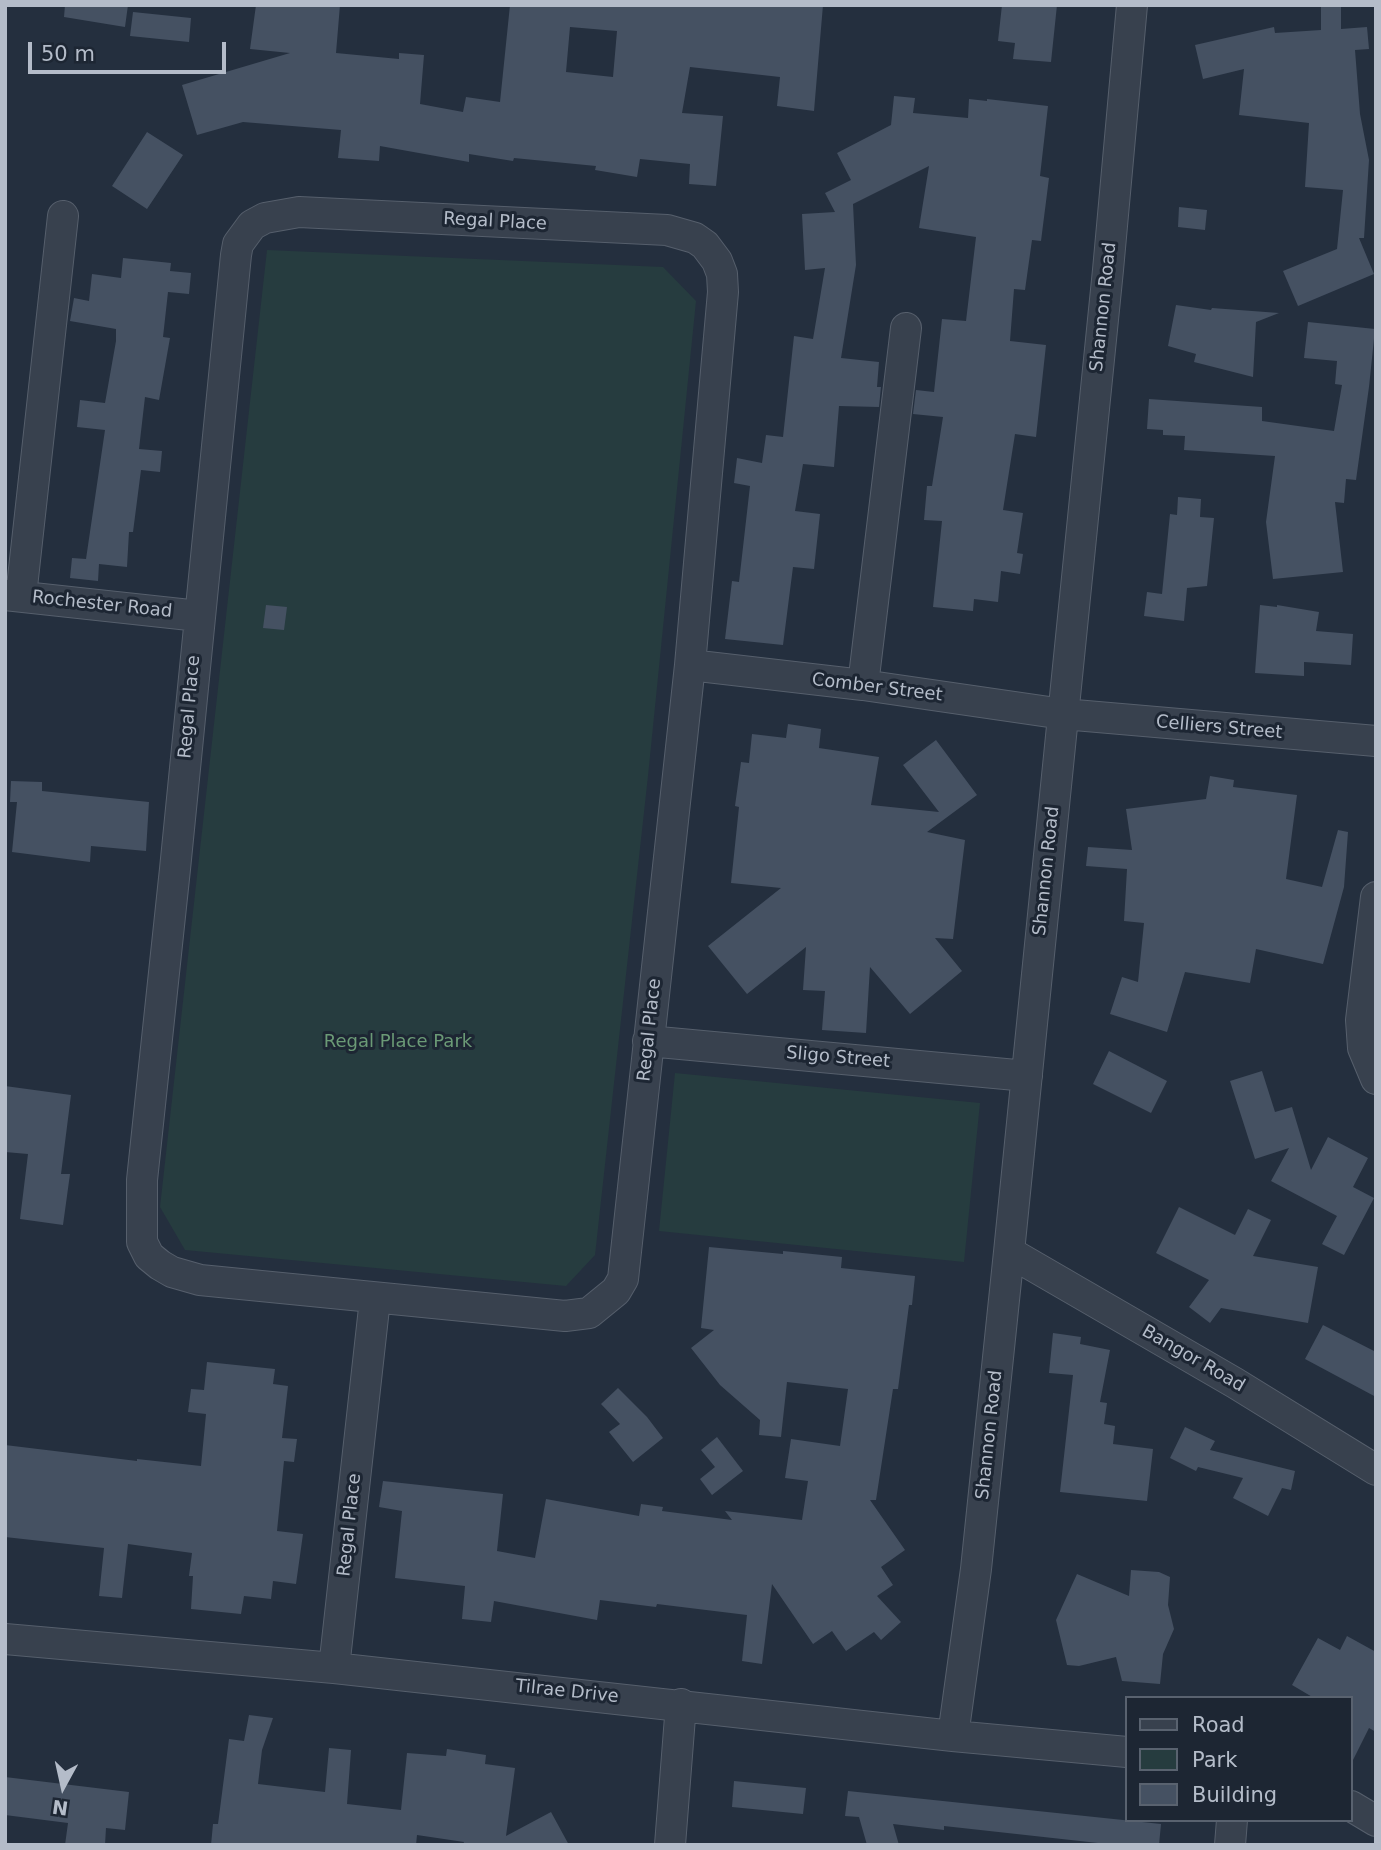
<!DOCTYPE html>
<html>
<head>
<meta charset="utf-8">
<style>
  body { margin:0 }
  #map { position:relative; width:1381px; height:1850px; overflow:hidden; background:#242f3e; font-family:"DejaVu Sans",sans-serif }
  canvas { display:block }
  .frame { position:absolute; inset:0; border:7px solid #b4bcc9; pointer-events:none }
  .legend { position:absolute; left:1125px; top:1696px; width:228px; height:126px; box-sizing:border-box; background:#1d2633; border:2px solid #59626f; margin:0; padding:9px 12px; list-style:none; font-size:21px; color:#b4bcc9 }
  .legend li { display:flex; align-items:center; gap:14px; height:35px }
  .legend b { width:35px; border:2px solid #59626f }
  .north { position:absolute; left:28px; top:1752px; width:70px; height:70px; -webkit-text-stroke:5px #1d2633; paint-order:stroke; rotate:188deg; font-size:19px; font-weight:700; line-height:28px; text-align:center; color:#b4bcc9 }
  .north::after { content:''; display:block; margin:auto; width:24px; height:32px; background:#b4bcc9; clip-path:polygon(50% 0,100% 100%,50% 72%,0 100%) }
  .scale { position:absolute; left:28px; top:42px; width:198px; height:32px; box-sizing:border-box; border:4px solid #b4bcc9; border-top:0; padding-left:9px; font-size:21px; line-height:24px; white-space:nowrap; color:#b4bcc9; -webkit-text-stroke:5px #1d2633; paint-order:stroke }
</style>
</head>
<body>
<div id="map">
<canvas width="1381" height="1850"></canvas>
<div class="frame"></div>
<ul class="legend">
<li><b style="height:9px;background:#38414e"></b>Road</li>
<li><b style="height:19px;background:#263c3f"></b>Park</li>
<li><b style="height:19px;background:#455162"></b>Building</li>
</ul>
<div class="north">N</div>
<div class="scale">50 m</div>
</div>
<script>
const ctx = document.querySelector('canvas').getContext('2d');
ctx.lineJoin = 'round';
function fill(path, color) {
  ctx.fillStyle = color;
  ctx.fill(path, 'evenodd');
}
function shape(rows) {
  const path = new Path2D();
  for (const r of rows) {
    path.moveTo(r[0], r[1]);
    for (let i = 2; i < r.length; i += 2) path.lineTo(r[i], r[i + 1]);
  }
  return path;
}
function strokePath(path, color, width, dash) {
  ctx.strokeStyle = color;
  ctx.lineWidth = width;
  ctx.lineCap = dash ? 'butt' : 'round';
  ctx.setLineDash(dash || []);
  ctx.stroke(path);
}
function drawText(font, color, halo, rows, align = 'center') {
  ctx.font = font + ' "DejaVu Sans",sans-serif';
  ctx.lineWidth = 6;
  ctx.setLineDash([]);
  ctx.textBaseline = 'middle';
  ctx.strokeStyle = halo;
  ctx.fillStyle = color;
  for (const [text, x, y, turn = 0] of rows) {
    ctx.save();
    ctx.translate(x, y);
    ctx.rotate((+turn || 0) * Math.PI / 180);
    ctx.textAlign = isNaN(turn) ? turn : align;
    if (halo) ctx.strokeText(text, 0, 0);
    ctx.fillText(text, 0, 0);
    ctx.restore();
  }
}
fill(shape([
  [267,250,663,267,696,301,648,776,595,1255,566,1286,185,1250,160,1207],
  [675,1073,980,1103,964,1262,659,1231]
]), '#263c3f');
fill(shape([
  [65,5,128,5,125,27,64,17],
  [256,5,340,5,336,53,399,59,399,53,424,55,420,104,463,112,466,97,500,102,510,5,823,5,814,111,777,106,780,77,690,67,682,113,723,116,716,186,689,184,690,164,640,159,637,177,595,170,596,166,514,158,513,161,469,154,469,162,380,146,379,161,338,158,341,130,243,122,197,135,182,85,290,53,250,49],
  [570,27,617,31,613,77,566,72],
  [1002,5,1057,5,1051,62,1013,59,1015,43,998,41],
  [1321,5,1341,5,1341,29,1367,27,1369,49,1355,50,1360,114,1369,160,1364,238,1359,238,1374,274,1298,306,1283,271,1337,249,1343,190,1305,187,1309,123,1239,115,1244,69,1203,79,1195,45,1274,27,1275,33,1321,30],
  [133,12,191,18,189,42,130,36],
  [894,96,915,98,913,113,968,118,969,99,987,101,987,99,1048,106,1040,176,1049,178,1041,241,1032,240,1025,290,1014,289,1010,341,1046,345,1036,437,1015,434,1003,510,1023,513,1017,553,1023,554,1020,574,1001,571,998,602,974,599,973,611,933,607,942,521,924,520,927,486,932,486,943,417,913,414,916,390,934,392,942,319,966,321,976,237,919,228,929,166,853,204,856,265,841,358,879,362,877,387,881,387,879,407,839,406,834,467,803,464,795,511,820,514,814,569,793,567,783,645,725,639,732,581,739,582,750,486,734,483,737,458,762,463,766,435,783,437,794,336,813,339,825,268,805,270,802,214,835,212,825,193,851,180,837,153,891,125],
  [147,132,183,155,147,209,112,186],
  [1179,207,1207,210,1205,230,1178,227],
  [123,258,171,263,170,271,191,273,189,294,168,292,163,337,170,338,159,400,145,397,139,449,162,451,160,472,141,470,133,532,129,532,127,567,99,564,98,581,70,578,72,558,86,559,105,430,77,427,80,400,105,403,116,341,116,329,70,321,74,298,89,301,92,274,121,278],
  [1176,305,1211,310,1212,308,1279,313,1256,322,1253,377,1194,362,1196,354,1168,346],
  [1308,322,1375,329,1369,387,1356,480,1346,479,1344,503,1335,502,1343,572,1273,579,1266,522,1275,456,1184,450,1185,436,1163,435,1163,430,1147,429,1149,399,1262,407,1262,421,1334,431,1342,385,1335,384,1337,361,1304,358],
  [1178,497,1201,499,1200,517,1214,518,1207,586,1187,588,1184,621,1144,616,1147,592,1162,594,1170,514,1177,515],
  [266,605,287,607,284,630,263,628],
  [1260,605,1277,607,1277,605,1319,612,1316,631,1353,634,1351,665,1304,662,1304,676,1255,673],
  [788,724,821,729,819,748,879,757,871,805,939,812,903,765,936,740,977,795,927,832,965,840,953,939,935,938,962,971,910,1014,870,967,866,1033,822,1030,825,991,803,990,806,947,747,994,708,946,781,888,731,883,739,807,735,806,741,762,749,763,752,734,786,738],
  [1210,776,1234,780,1233,787,1297,795,1286,879,1322,887,1338,830,1348,832,1344,887,1323,964,1256,949,1250,983,1185,972,1167,1032,1110,1014,1122,977,1138,982,1144,923,1124,921,1127,869,1086,866,1088,847,1132,850,1126,809,1206,799],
  [11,781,42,782,42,791,149,802,146,851,91,846,90,862,12,852,17,802,10,802],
  [1109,1051,1167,1081,1151,1113,1093,1084],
  [1262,1071,1275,1112,1292,1107,1311,1170,1328,1137,1368,1158,1353,1187,1374,1198,1344,1255,1322,1244,1337,1216,1271,1181,1289,1148,1255,1159,1230,1081],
  [5,1086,71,1095,61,1174,70,1174,63,1225,20,1219,28,1154,5,1152],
  [1179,1207,1235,1235,1248,1209,1271,1220,1253,1256,1318,1267,1308,1323,1221,1308,1210,1323,1189,1307,1209,1280,1156,1253],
  [709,1247,783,1254,783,1251,842,1257,841,1268,915,1276,912,1305,909,1305,898,1389,893,1389,876,1500,870,1500,905,1550,881,1567,893,1585,877,1596,901,1622,881,1640,874,1632,846,1651,832,1631,813,1644,772,1584,762,1664,742,1661,747,1615,657,1604,656,1607,600,1600,597,1620,494,1601,491,1622,462,1619,465,1586,395,1578,402,1511,379,1507,383,1481,503,1494,497,1551,535,1558,546,1499,639,1516,641,1504,663,1507,662,1511,732,1520,725,1511,802,1520,808,1481,785,1478,791,1439,840,1446,848,1389,787,1382,781,1437,759,1435,760,1420,720,1385,691,1348,714,1330,701,1328],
  [1323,1325,1376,1352,1376,1397,1305,1359],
  [1053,1333,1081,1337,1080,1344,1110,1350,1100,1402,1107,1403,1104,1424,1115,1426,1113,1444,1153,1449,1147,1501,1060,1492,1073,1375,1049,1373],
  [207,1362,275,1369,273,1384,288,1386,282,1438,297,1439,294,1462,284,1461,277,1531,303,1534,296,1584,273,1581,271,1599,244,1596,241,1614,191,1609,193,1576,189,1576,192,1553,128,1544,122,1598,99,1596,104,1548,5,1537,5,1445,137,1461,137,1459,201,1466,206,1414,188,1412,191,1389,204,1390],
  [618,1388,647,1417,663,1438,633,1462,609,1432,620,1424,601,1404],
  [1185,1427,1215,1441,1210,1450,1295,1471,1291,1490,1282,1488,1268,1516,1233,1498,1243,1478,1198,1467,1196,1471,1170,1458],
  [717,1437,743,1471,712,1495,700,1479,715,1467,701,1450],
  [1131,1570,1159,1572,1170,1577,1168,1605,1174,1629,1163,1654,1160,1684,1122,1681,1116,1657,1079,1666,1067,1665,1056,1620,1077,1574,1129,1596],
  [1347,1636,1376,1652,1376,1732,1369,1728,1351,1764,1351,1698,1314,1698,1292,1685,1318,1638,1340,1650],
  [249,1715,273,1718,262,1750,258,1784,325,1792,329,1748,351,1750,347,1804,401,1810,407,1753,446,1756,447,1749,486,1755,485,1764,515,1768,506,1836,551,1812,569,1845,463,1845,464,1842,417,1835,416,1845,211,1845,213,1824,218,1824,229,1739,244,1741],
  [5,1777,129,1792,125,1830,106,1828,105,1845,65,1845,68,1823,5,1815],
  [734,1781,806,1788,803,1814,732,1807],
  [848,1791,1161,1824,1159,1845,1116,1845,944,1826,944,1830,893,1824,899,1845,867,1845,859,1817,845,1816]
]), '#455162');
const minor = shape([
  [299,212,667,230,695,238,705,245,717,261,722,274,723,292,690,665,623,1279,616,1291,589,1313,565,1316,200,1280,172,1272,160,1265,149,1256,142,1242,142,1180,175,869,236,255,238,244,252,225,265,218,299,212],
  [5,595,199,616],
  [21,596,63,216],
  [690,665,863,685,1063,714,1376,741],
  [863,685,906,328],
  [1376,897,1361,1020,1363,1048,1376,1079],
  [648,1041,1027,1076],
  [1009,1252,1235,1383,1376,1470],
  [5,1639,334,1668,953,1736,1127,1752],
  [334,1668,375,1299],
  [953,1736,976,1569,1009,1252,1108,270,1132,5],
  [1351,1806,1376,1821],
  [670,1845,681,1704],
  [1230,1845,1232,1820]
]);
strokePath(minor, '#565f6c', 32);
strokePath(minor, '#38414e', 30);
drawText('18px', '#b4bcc9', '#1d2633', [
  ["Regal Place",495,222,3],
  ["Shannon Road",1104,307,-84],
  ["Rochester Road",102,605,6],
  ["Comber Street",877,688,7],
  ["Regal Place",190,707,-85],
  ["Celliers Street",1219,728,5],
  ["Shannon Road",1047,871,-84],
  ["Regal Place",650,1030,-84],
  ["Sligo Street",838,1058,5],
  ["Bangor Road",1193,1359,30],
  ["Shannon Road",990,1435,-84],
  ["Regal Place",350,1525,-84],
  ["Tilrae Drive",567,1692,6]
]);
drawText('18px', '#6b9a76', '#1d2633', [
  ["Regal Place Park",398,1042]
]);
</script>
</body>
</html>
